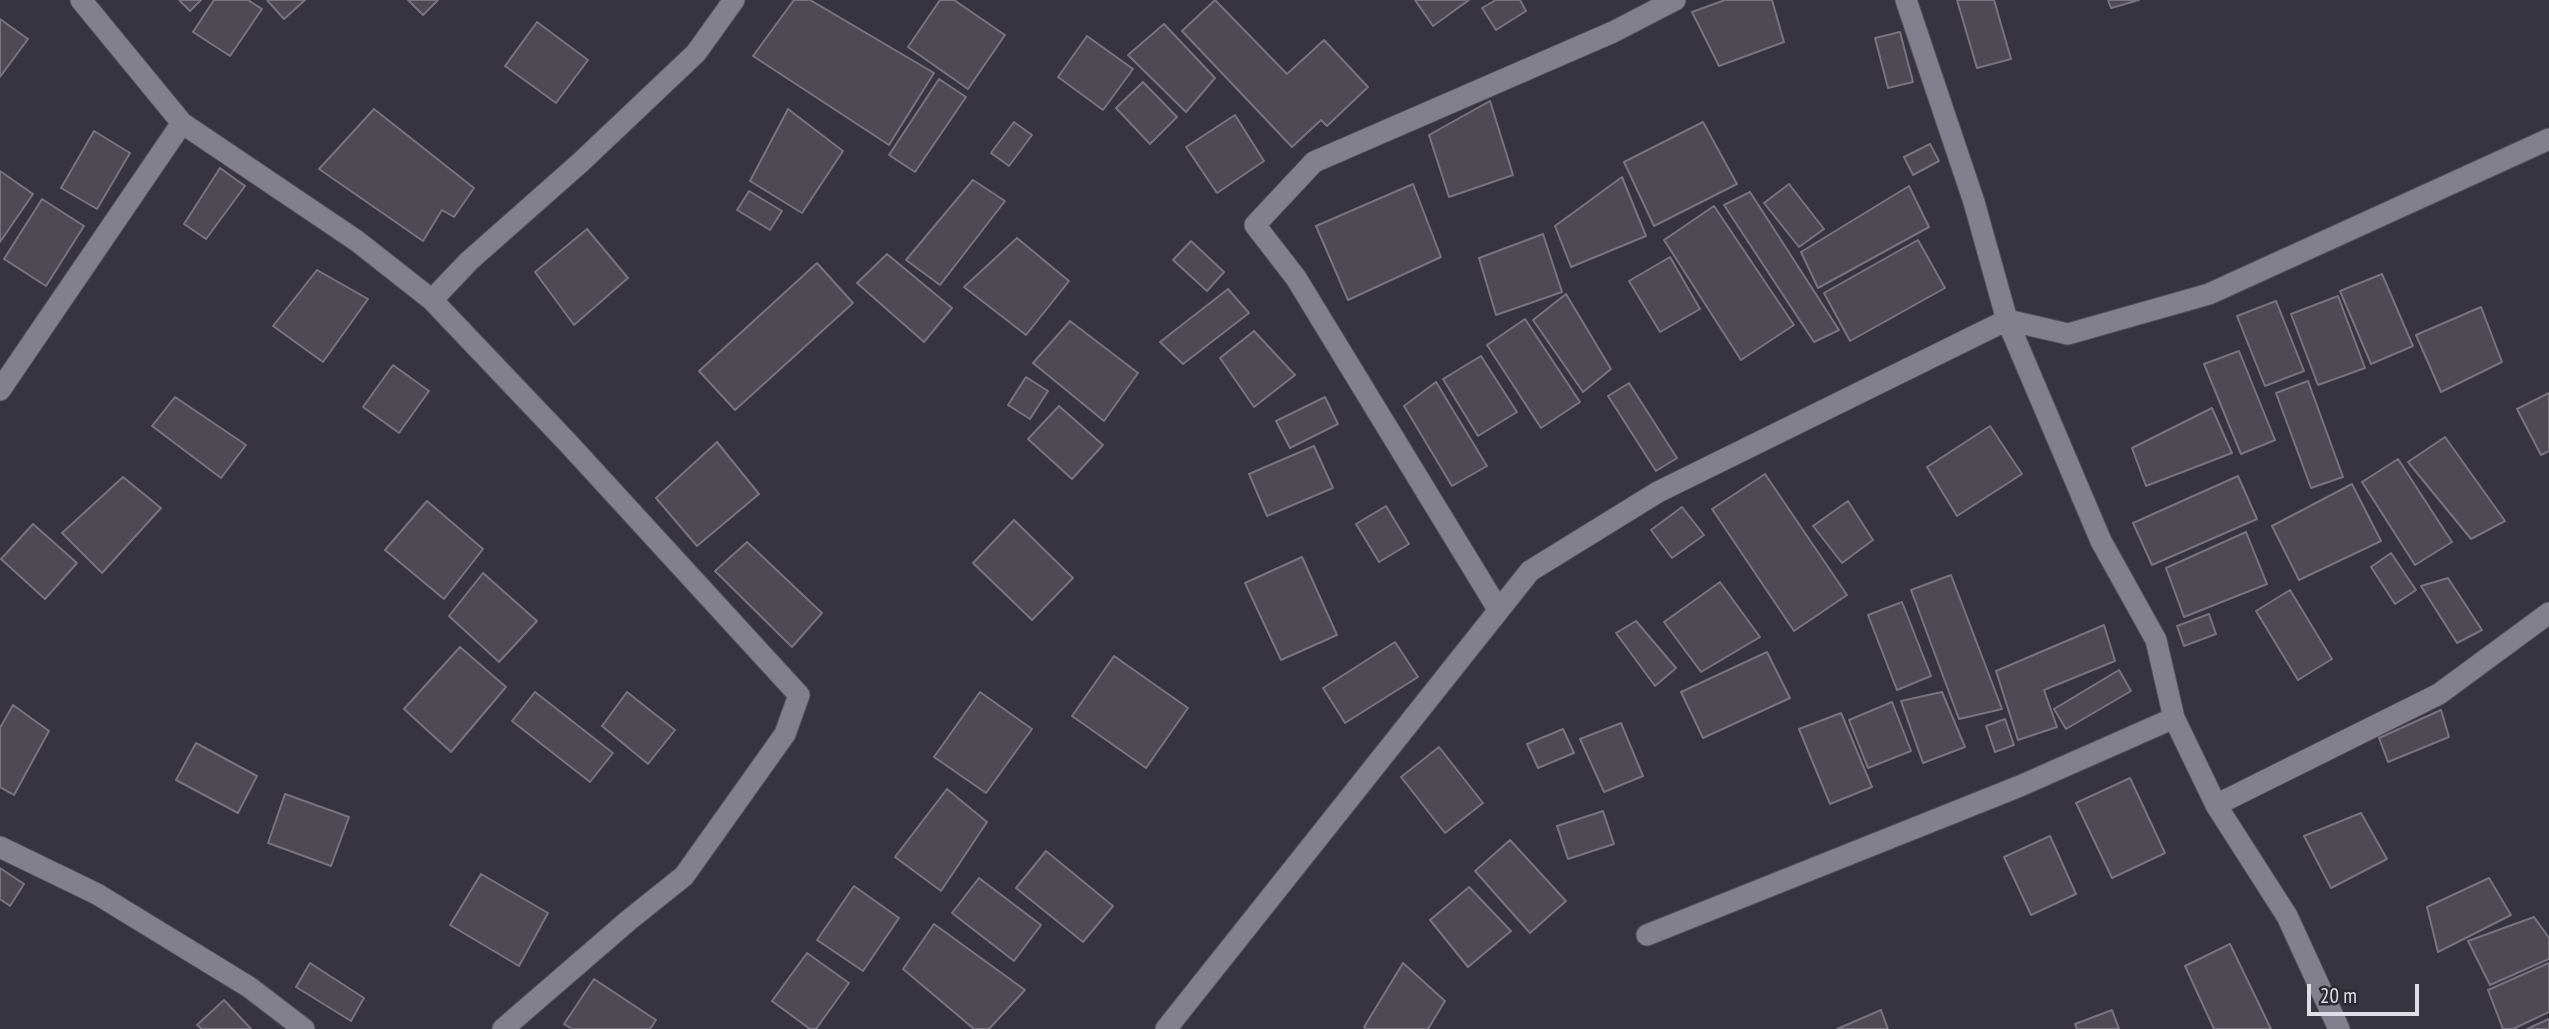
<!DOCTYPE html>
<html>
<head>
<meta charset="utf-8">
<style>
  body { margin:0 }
  #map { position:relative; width:2549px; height:1029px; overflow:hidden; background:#36343e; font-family:"PT Sans Narrow",sans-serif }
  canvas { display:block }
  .scale { position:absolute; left:2307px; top:984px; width:112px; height:32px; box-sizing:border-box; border:4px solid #dfdee5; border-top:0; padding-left:9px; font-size:21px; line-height:24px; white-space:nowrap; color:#dfdee5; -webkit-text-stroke:5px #2c2a33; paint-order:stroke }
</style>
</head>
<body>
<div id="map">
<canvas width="2549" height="1029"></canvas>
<div class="scale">20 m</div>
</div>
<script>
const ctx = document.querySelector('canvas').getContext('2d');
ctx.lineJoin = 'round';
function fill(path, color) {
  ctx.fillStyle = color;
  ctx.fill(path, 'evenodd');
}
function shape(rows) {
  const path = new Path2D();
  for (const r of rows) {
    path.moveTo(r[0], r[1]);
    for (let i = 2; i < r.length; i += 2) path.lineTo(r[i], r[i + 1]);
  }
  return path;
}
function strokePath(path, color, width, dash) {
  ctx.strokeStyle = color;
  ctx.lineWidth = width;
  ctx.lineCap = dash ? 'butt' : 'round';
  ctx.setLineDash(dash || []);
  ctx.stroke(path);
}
const building = shape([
  [179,0,201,0,190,11,179,0],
  [214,0,248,0,262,9,230,56,193,32,214,0],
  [267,0,305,0,284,19,267,0],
  [408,0,438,0,423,15,408,0],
  [794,0,810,0,934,73,889,145,753,56,794,0],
  [940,0,954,0,1005,35,968,89,908,47,940,0],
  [1215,0,1287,74,1324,40,1368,87,1327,126,1321,120,1292,147,1182,31,1215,0],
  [1415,0,1469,0,1433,26,1415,0],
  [1496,0,1520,0,1526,11,1496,30,1482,8,1496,0],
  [1725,0,1772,0,1784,42,1719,66,1692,12,1725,0],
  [1957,0,1994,0,2011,59,1977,68,1957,0],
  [2108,0,2139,0,2111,8,2108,0],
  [0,19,28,39,0,77,0,19],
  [537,22,588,60,556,103,505,66,537,22],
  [1164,24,1215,78,1186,112,1128,55,1164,24],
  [1900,32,1913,82,1888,88,1875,38,1900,32],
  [1087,36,1133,69,1103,110,1058,77,1087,36],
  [939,79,966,97,915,172,889,155,939,79],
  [1143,82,1177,117,1150,144,1116,108,1143,82],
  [1490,101,1513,175,1449,197,1429,135,1490,101],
  [374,109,474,188,454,217,442,210,423,241,319,169,374,109],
  [788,109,843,151,802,213,750,181,788,109],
  [1235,115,1264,161,1217,193,1186,147,1235,115],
  [1014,122,1032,135,1009,166,991,153,1014,122],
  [1703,122,1737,184,1654,226,1624,162,1703,122],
  [94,131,130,153,97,209,61,188,94,131],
  [1930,144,1939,161,1913,175,1904,157,1930,144],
  [220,168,245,186,206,239,184,224,220,168],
  [0,171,33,194,0,242,0,171],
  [1622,177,1646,236,1571,267,1555,226,1622,177],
  [973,180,1005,201,940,285,906,260,973,180],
  [1413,184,1441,257,1348,300,1316,226,1413,184],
  [1789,184,1824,229,1799,247,1764,203,1789,184],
  [1909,186,1929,227,1818,288,1801,252,1909,186],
  [749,191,782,211,770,230,737,210,749,191],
  [1750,192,1839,330,1814,342,1724,205,1750,192],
  [42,199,84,226,46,286,4,259,42,199],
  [1714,206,1794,325,1741,360,1664,240,1714,206],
  [587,229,628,278,574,325,535,272,587,229],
  [1543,234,1562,292,1496,315,1479,258,1543,234],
  [1017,238,1069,281,1026,335,964,287,1017,238],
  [1918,240,1945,288,1850,341,1824,293,1918,240],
  [1191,241,1224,272,1207,291,1173,260,1191,241],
  [887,254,952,308,924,342,857,283,887,254],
  [1670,257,1700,309,1660,332,1629,281,1670,257],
  [817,263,853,303,735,410,699,371,817,263],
  [317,270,368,299,323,362,273,326,317,270],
  [2382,274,2413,346,2371,364,2340,291,2382,274],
  [1228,289,1249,313,1183,364,1160,342,1228,289],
  [1566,294,1611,369,1583,392,1533,320,1566,294],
  [2338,296,2365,368,2318,385,2291,314,2338,296],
  [2276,301,2304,371,2265,386,2237,316,2276,301],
  [2481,307,2502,362,2441,392,2416,335,2481,307],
  [1525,319,1580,402,1541,428,1487,345,1525,319],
  [1070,321,1138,373,1104,421,1033,363,1070,321],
  [1254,331,1295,375,1254,407,1220,358,1254,331],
  [2239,351,2275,440,2241,454,2204,364,2239,351],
  [1481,356,1517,412,1478,436,1443,379,1481,356],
  [393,365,429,391,399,433,363,407,393,365],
  [1026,377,1048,391,1030,419,1008,405,1026,377],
  [2308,381,2343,477,2311,488,2276,393,2308,381],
  [1436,382,1487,466,1452,486,1404,406,1436,382],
  [1629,383,1677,458,1656,471,1608,396,1629,383],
  [2549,393,2549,451,2541,455,2517,409,2549,393],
  [175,397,246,445,221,478,152,426,175,397],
  [1325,397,1338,424,1290,448,1276,421,1325,397],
  [1059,406,1103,445,1072,479,1028,439,1059,406],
  [2212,408,2232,453,2146,486,2132,448,2212,408],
  [1990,426,2022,474,1957,516,1927,467,1990,426],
  [2445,437,2505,521,2471,539,2408,462,2445,437],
  [717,442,759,494,697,546,656,498,717,442],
  [1314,446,1333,488,1267,516,1249,474,1314,446],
  [2398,459,2452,542,2415,565,2362,482,2398,459],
  [1765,474,1847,595,1794,631,1712,509,1765,474],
  [2238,476,2257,519,2152,565,2133,523,2238,476],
  [123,477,161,508,102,573,62,533,123,477],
  [2352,484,2381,541,2299,580,2272,526,2352,484],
  [427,501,483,549,444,599,385,550,427,501],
  [1848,501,1873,540,1842,563,1813,526,1848,501],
  [1386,506,1409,544,1379,562,1356,524,1386,506],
  [1682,507,1704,535,1672,558,1651,530,1682,507],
  [1014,520,1073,578,1032,620,973,563,1014,520],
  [33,524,77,563,45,599,1,559,33,524],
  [2246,532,2267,584,2184,617,2166,568,2246,532],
  [747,542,822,613,792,647,715,571,747,542],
  [2391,553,2416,590,2395,604,2371,567,2391,553],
  [1302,557,1337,635,1281,660,1245,583,1302,557],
  [483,573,537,621,499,662,449,616,483,573],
  [1951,575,2002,709,1959,719,1911,590,1951,575],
  [2448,578,2482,630,2457,643,2421,586,2448,578],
  [1720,582,1760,637,1701,672,1664,622,1720,582],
  [2290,590,2332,659,2298,680,2256,611,2290,590],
  [1902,602,1931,676,1897,690,1868,615,1902,602],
  [2209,614,2216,634,2184,646,2177,626,2209,614],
  [1636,621,1676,668,1655,686,1616,633,1636,621],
  [2104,625,2115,661,2044,690,2057,727,2018,740,1996,671,2104,625],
  [1395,642,1418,677,1345,723,1323,688,1395,642],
  [460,647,506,687,451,752,404,709,460,647],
  [1767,652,1790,698,1703,738,1681,692,1767,652],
  [1114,656,1188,708,1146,768,1072,716,1114,656],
  [2119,670,2131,691,2066,729,2054,709,2119,670],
  [535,692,613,753,590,782,512,721,535,692],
  [627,692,675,730,648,764,602,726,627,692],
  [980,692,1032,729,986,793,934,757,980,692],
  [1942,692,1965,747,1923,763,1901,701,1942,692],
  [1892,702,1911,751,1868,768,1849,720,1892,702],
  [13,705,49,731,14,795,0,787,0,728,13,705],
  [2441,710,2449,737,2388,762,2379,738,2441,710],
  [1841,713,1872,787,1830,804,1799,729,1841,713],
  [2005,719,2014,745,1995,752,1986,726,2005,719],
  [1621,723,1643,776,1604,792,1580,739,1621,723],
  [1563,729,1574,753,1538,768,1527,744,1563,729],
  [196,743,257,776,238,813,176,780,196,743],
  [1439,747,1483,803,1445,833,1401,777,1439,747],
  [2130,778,2165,853,2112,878,2076,803,2130,778],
  [947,789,987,822,941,891,895,857,947,789],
  [285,794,349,817,331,866,268,843,285,794],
  [1603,811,1614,844,1568,859,1557,826,1603,811],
  [2361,813,2387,859,2331,888,2304,836,2361,813],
  [2050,836,2076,894,2031,915,2004,857,2050,836],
  [1510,840,1566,901,1530,933,1475,871,1510,840],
  [1046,851,1113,906,1083,942,1016,888,1046,851],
  [0,868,24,884,10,906,0,899,0,868],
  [481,874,548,913,519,966,450,925,481,874],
  [979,878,1041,925,1014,961,952,913,979,878],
  [2489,878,2511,915,2438,952,2427,907,2489,878],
  [854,886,899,918,863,971,817,940,854,886],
  [1469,887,1511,931,1468,967,1430,920,1469,887],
  [2534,917,2549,938,2549,959,2490,985,2468,941,2534,917],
  [934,924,1025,990,989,1029,974,1029,903,969,934,924],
  [2230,944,2271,1029,2214,1029,2185,966,2230,944],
  [807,953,849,983,816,1029,810,1029,772,1001,807,953],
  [310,963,364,998,351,1021,296,987,310,963],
  [1403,963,1445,1001,1428,1029,1367,1029,1364,1027,1403,963],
  [2549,963,2549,1012,2513,1029,2503,1029,2488,990,2549,963],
  [594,979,656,1020,650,1029,572,1029,564,1024,594,979],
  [224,1000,251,1029,202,1029,197,1025,224,1000],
  [1881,1010,1888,1029,1837,1029,1881,1010],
  [2112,1010,2119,1029,2077,1029,2075,1024,2112,1010],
  [2549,1019,2549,1029,2527,1029,2549,1019]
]);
fill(building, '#4d4a54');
strokePath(building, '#777480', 2);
const minor = shape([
  [81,0,182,123,357,241,432,300,469,261,581,162,696,53,734,0],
  [1906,0,1974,202,2007,320,2101,541,2156,640,2174,718,2216,805,2287,916,2339,1029],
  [432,300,568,443,799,695,785,734,684,876,629,920,503,1029],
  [0,390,182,123],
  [1498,609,1296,278,1255,225,1314,162,1613,32,1675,0],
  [2216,805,2439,694,2549,613],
  [0,847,97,894,249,987,304,1029],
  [1647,935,2020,786,2174,718],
  [1166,1029,1530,571,1658,492,2007,320,2068,334,2209,294,2549,139]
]);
strokePath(minor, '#53525b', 23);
strokePath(minor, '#82808c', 21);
</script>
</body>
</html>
